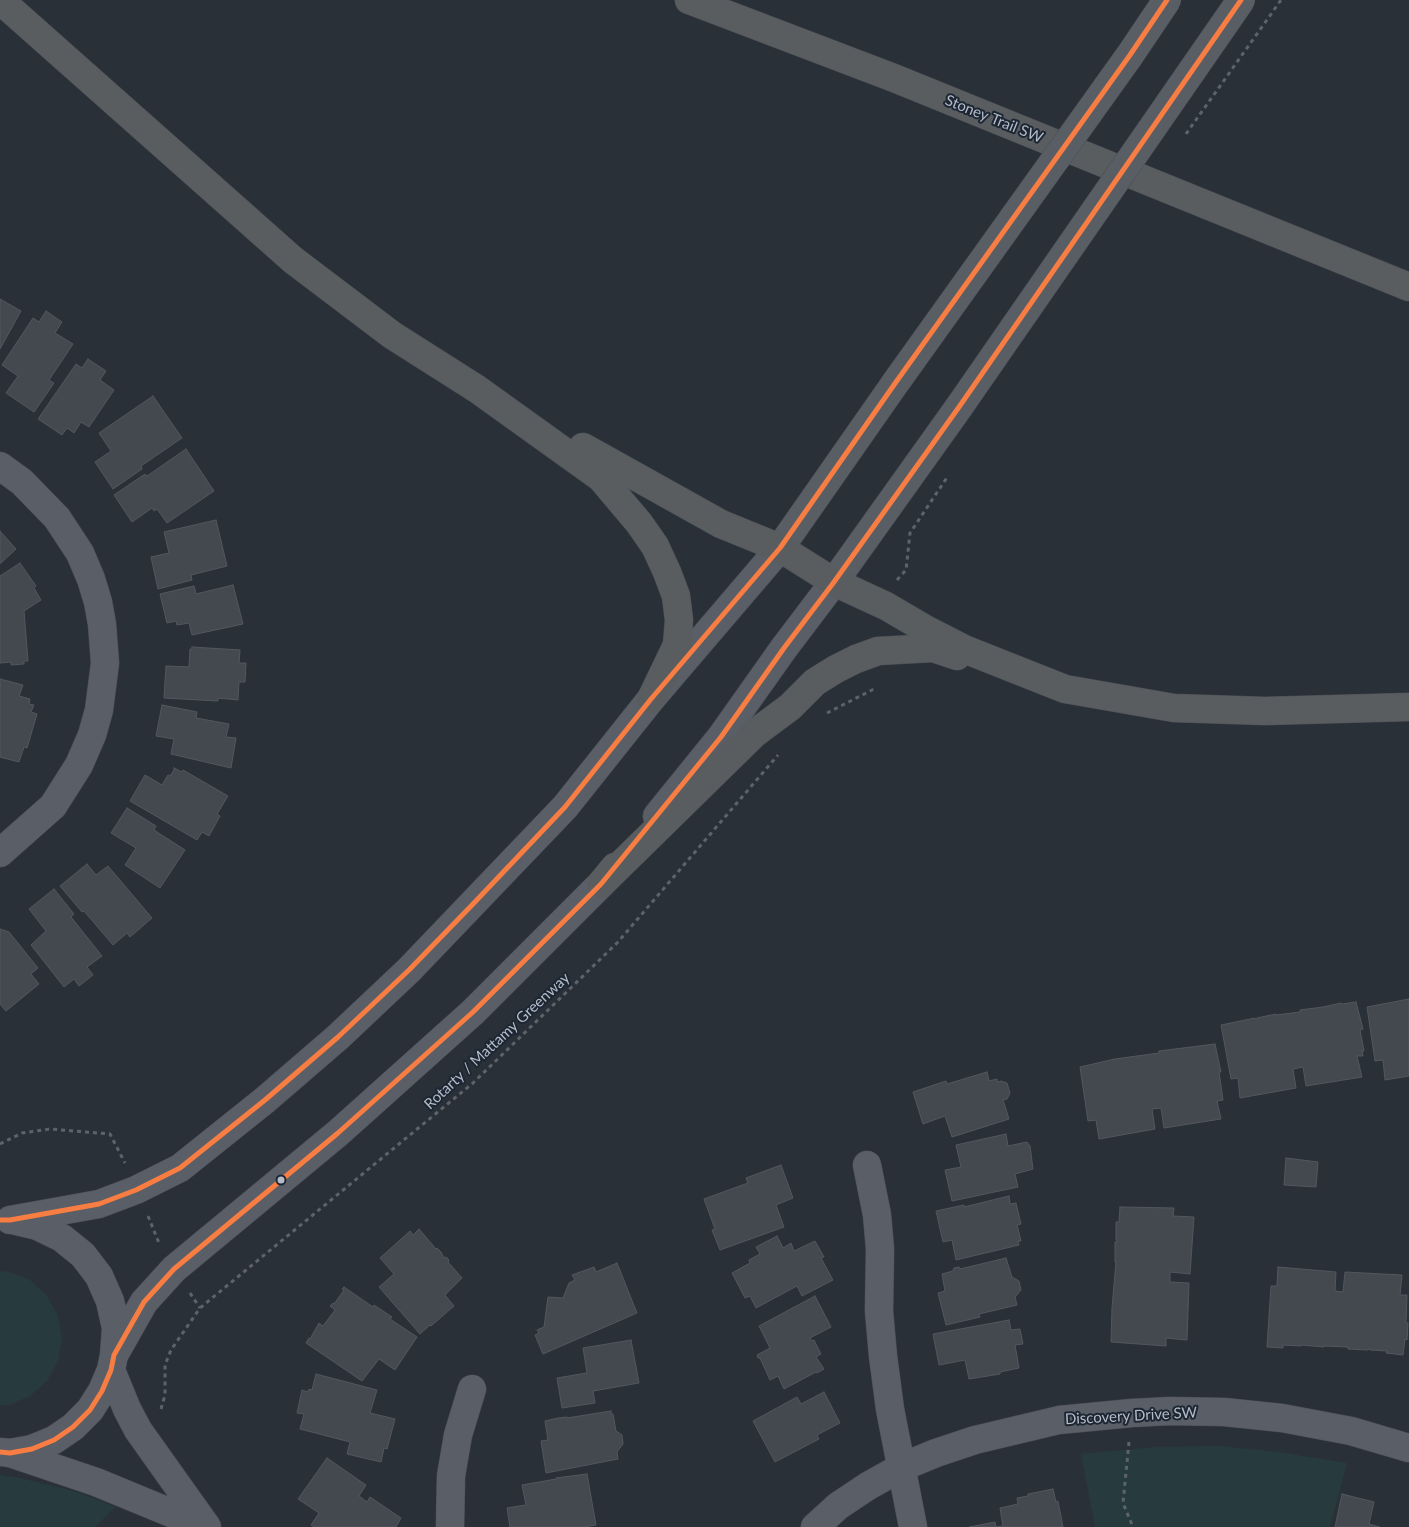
<!DOCTYPE html>
<html>
<head>
<meta charset="utf-8">
<style>
  body { margin:0 }
  canvas { display:block; background:#2a3038 }
</style>
</head>
<body>
<canvas width="1409" height="1527"></canvas>
<script>
const ctx = document.querySelector('canvas').getContext('2d');
ctx.lineJoin = 'round';
function fill(path, color) {
  ctx.fillStyle = color;
  ctx.fill(path, 'evenodd');
}
function shape(rows) {
  const path = new Path2D();
  for (const r of rows) {
    path.moveTo(r[0], r[1]);
    for (let i = 2; i < r.length; i += 2) path.lineTo(r[i], r[i + 1]);
  }
  return path;
}
function strokePath(path, color, width, dash) {
  ctx.strokeStyle = color;
  ctx.lineWidth = width;
  ctx.lineCap = dash ? 'butt' : 'round';
  ctx.setLineDash(dash || []);
  ctx.stroke(path);
}
function drawText(font, color, halo, rows, align = 'center') {
  ctx.font = font + ' Lato,sans-serif';
  ctx.lineWidth = 4;
  ctx.setLineDash([]);
  ctx.textBaseline = 'middle';
  ctx.strokeStyle = halo;
  ctx.fillStyle = color;
  for (const [text, x, y, turn = 0] of rows) {
    ctx.save();
    ctx.translate(x, y);
    ctx.rotate((+turn || 0) * Math.PI / 180);
    ctx.textAlign = isNaN(turn) ? turn : align;
    if (halo) ctx.strokeText(text, 0, 0);
    ctx.fillText(text, 0, 0);
    ctx.restore();
  }
}
fill(shape([
  [0,1271,9,1272,30,1280,47,1296,58,1316,62,1338,58,1361,47,1381,30,1396,9,1405,0,1405],
  [1219,1446,1278,1452,1347,1463,1330,1527,1095,1527,1081,1454,1155,1447],
  [0,1475,20,1478,77,1492,115,1507,95,1527,0,1527]
]), '#273a3e');
const building = shape([
  [0,299,21,311,0,349,0,299],
  [46,311,62,322,55,333,73,344,49,380,54,383,34,412,6,393,18,376,2,365,33,318,39,322,46,311],
  [88,359,106,371,100,380,114,390,89,427,81,422,74,433,67,428,62,435,38,419,76,364,82,368,88,359],
  [153,396,182,438,141,466,142,469,113,489,95,462,111,451,99,433,153,396],
  [186,449,214,491,167,523,157,509,154,511,152,508,132,522,114,495,145,474,147,476,186,449],
  [216,520,227,566,191,575,192,580,158,589,151,557,169,553,164,532,216,520],
  [0,531,16,549,0,564,0,531],
  [20,563,36,586,34,588,41,600,24,611,28,661,24,661,24,664,11,665,11,662,0,663,0,576,20,563],
  [233,585,243,624,192,635,189,623,177,625,176,621,167,623,160,594,194,586,196,594,233,585],
  [192,647,240,650,239,663,246,663,245,682,239,682,238,700,218,698,218,701,164,698,166,666,189,667,190,649,192,649,192,647],
  [0,679,23,685,19,696,30,699,29,704,34,705,31,712,37,714,27,748,24,747,19,762,0,757,0,679],
  [162,705,197,712,196,718,229,724,226,737,236,738,231,768,171,754,174,739,156,736,162,705],
  [174,768,182,772,183,770,228,796,217,814,220,816,209,836,202,832,197,840,130,801,145,775,162,785,168,775,170,776,174,770,174,768],
  [127,808,156,826,154,830,185,850,160,888,125,865,136,848,111,833,127,808],
  [87,864,96,875,108,866,152,918,130,937,127,933,113,945,84,911,82,912,60,886,87,864],
  [54,889,74,914,71,917,102,956,87,967,93,975,79,986,74,979,64,987,31,945,46,931,29,909,54,889],
  [0,929,9,932,38,968,31,974,39,984,6,1011,0,1004,0,929],
  [1409,999,1409,1076,1385,1080,1383,1060,1375,1061,1367,1007,1409,999],
  [1356,1002,1363,1029,1360,1030,1364,1051,1362,1051,1363,1056,1357,1056,1362,1077,1306,1086,1303,1067,1293,1069,1296,1088,1240,1098,1238,1078,1231,1079,1221,1025,1255,1018,1255,1019,1257,1019,1257,1018,1276,1014,1276,1015,1300,1012,1300,1010,1323,1007,1341,1003,1342,1004,1356,1002],
  [1215,1044,1221,1072,1219,1072,1223,1100,1217,1101,1221,1119,1164,1128,1161,1108,1152,1109,1155,1129,1099,1139,1096,1120,1088,1121,1080,1067,1115,1059,1159,1053,1159,1051,1215,1044],
  [987,1072,989,1081,997,1079,997,1082,1001,1081,1007,1083,1010,1093,1007,1099,1003,1100,1009,1119,952,1137,945,1116,923,1124,913,1092,946,1081,947,1084,987,1072],
  [1006,1134,1008,1146,1027,1142,1030,1146,1033,1169,1015,1174,1018,1187,952,1201,945,1170,961,1167,956,1145,1006,1134],
  [1286,1158,1318,1162,1316,1187,1284,1185,1286,1158],
  [781,1165,793,1198,776,1205,784,1227,720,1250,712,1230,715,1229,704,1199,748,1183,746,1178,781,1165],
  [1009,1196,1010,1204,1016,1203,1021,1224,1017,1225,1021,1241,1018,1241,1019,1245,956,1260,952,1240,943,1242,936,1211,964,1205,964,1207,1009,1196],
  [1120,1207,1174,1208,1173,1216,1194,1217,1190,1274,1170,1272,1170,1282,1189,1283,1187,1340,1166,1338,1166,1346,1111,1342,1112,1308,1116,1262,1115,1262,1115,1242,1117,1242,1117,1240,1116,1240,1116,1222,1119,1222,1120,1207],
  [419,1229,436,1249,437,1248,441,1252,444,1258,446,1257,449,1260,448,1262,462,1278,445,1295,454,1306,431,1326,430,1325,420,1334,379,1287,394,1274,380,1258,410,1231,413,1235,419,1229],
  [777,1236,783,1248,791,1243,794,1251,815,1241,824,1257,821,1258,833,1280,802,1296,797,1286,756,1308,750,1296,745,1298,732,1273,750,1263,749,1260,760,1254,756,1247,777,1236],
  [1006,1258,1012,1277,1019,1281,1021,1290,1015,1297,1017,1305,979,1314,980,1317,946,1325,938,1293,945,1291,942,1274,953,1271,954,1268,959,1267,960,1269,1006,1258],
  [617,1263,637,1313,543,1354,535,1335,539,1333,537,1330,544,1327,548,1297,563,1298,569,1283,575,1280,572,1275,594,1267,596,1272,617,1263],
  [1278,1267,1336,1272,1335,1291,1343,1292,1345,1272,1402,1275,1400,1295,1407,1295,1406,1323,1408,1323,1407,1340,1405,1339,1403,1355,1386,1353,1387,1351,1370,1350,1370,1349,1368,1349,1368,1350,1348,1349,1348,1347,1323,1346,1324,1347,1302,1345,1301,1346,1283,1345,1283,1348,1267,1347,1271,1286,1277,1286,1278,1267],
  [344,1287,373,1307,374,1305,392,1317,390,1319,417,1337,395,1370,379,1359,362,1381,306,1343,309,1338,310,1339,319,1323,323,1326,335,1310,330,1306,333,1303,334,1304,344,1290,342,1289,344,1287],
  [815,1296,831,1327,810,1338,812,1341,814,1340,821,1354,816,1357,824,1369,817,1373,816,1372,784,1389,778,1376,770,1380,760,1358,758,1358,757,1355,770,1348,759,1326,815,1296],
  [1009,1320,1011,1330,1020,1329,1023,1344,1015,1345,1019,1368,1000,1372,1000,1374,969,1379,965,1360,939,1365,933,1334,1009,1320],
  [631,1340,639,1383,593,1391,595,1403,562,1408,557,1378,587,1373,583,1348,631,1340],
  [316,1374,377,1390,370,1413,395,1419,387,1449,384,1448,381,1462,347,1454,350,1442,300,1429,304,1414,297,1413,302,1390,308,1392,309,1389,312,1390,316,1374],
  [824,1392,840,1423,817,1435,819,1439,775,1462,753,1421,797,1397,801,1404,824,1392],
  [611,1411,611,1414,613,1414,616,1431,622,1435,623,1444,617,1452,618,1459,546,1473,541,1441,548,1440,545,1421,558,1418,567,1417,567,1418,611,1411],
  [327,1458,366,1485,359,1496,367,1502,370,1497,401,1518,396,1527,314,1527,311,1525,319,1513,298,1499,327,1458],
  [587,1474,596,1525,584,1527,510,1527,507,1508,526,1505,522,1485,556,1479,556,1478,587,1474],
  [1053,1489,1056,1502,1058,1501,1063,1527,969,1527,995,1522,996,1527,1003,1526,1000,1508,1018,1504,1017,1498,1028,1496,1028,1494,1053,1489],
  [1342,1494,1374,1502,1369,1524,1380,1527,1335,1527,1342,1494]
]);
fill(building, '#444950');
strokePath(building, '#52575f', 1);
const minor = shape([
  [0,466,22,482,57,518,80,553,91,579,98,602,102,624,105,663,99,710,92,735,79,765,53,806,0,853],
  [867,1165,877,1215,880,1249,879,1311,883,1356,890,1409,913,1527],
  [111,1370,127,1409,138,1430,207,1527],
  [10,1453,96,1482,205,1527],
  [450,1527,451,1476,458,1435,472,1389],
  [815,1527,838,1506,868,1486,902,1467,936,1453,975,1440,1059,1420,1132,1413,1170,1411,1224,1412,1282,1418,1351,1431,1409,1448]
]);
const tertiary = shape([
  [657,816,721,737,784,648,834,582],
  [10,1220,99,1204,136,1190,180,1168,265,1100,338,1037,409,970,565,807,651,699,780,548],
  [114,1355,144,1302,174,1269,338,1133,473,1012,601,884,615,867],
  [0,1452,10,1453,32,1449,54,1440,73,1427,90,1410,102,1391,111,1370,114,1355,116,1328,110,1301,99,1276,83,1255,62,1238,37,1226,16,1221]
]);
const secondary = shape([
  [780,548,896,382],
  [834,582,959,407]
]);
const motorway = shape([
  [0,0,293,260,392,335,477,389,601,478,639,523,655,546,667,572,676,596,679,620,677,645,651,699],
  [689,0,894,78,1409,287],
  [583,447,721,524,780,548,834,582,886,606,927,630,964,649,1065,689,1174,708,1265,711,1409,707],
  [601,884,755,733,790,707,815,682,836,669,856,659,878,651,933,648,957,656]
]);
strokePath(minor, '#484c53', 29);
strokePath(tertiary, '#484c53', 29);
strokePath(secondary, '#484c53', 29);
strokePath(motorway, '#474c53', 29);
strokePath(shape([
  [897,580,906,570,910,533,948,476],
  [827,713,872,690,870,685],
  [0,1144,22,1133,50,1129,110,1134,125,1163],
  [148,1216,159,1243],
  [190,1293,200,1308],
  [161,1409,165,1395,165,1365,171,1350,200,1308,473,1083,618,942,778,755],
  [1129,1442,1123,1503,1133,1527]
]), '#5d636a', 3, [4, 4]);
strokePath(minor, '#5a5e66', 28);
strokePath(tertiary, '#5a5e66', 28);
strokePath(secondary, '#595d64', 28);
strokePath(motorway, '#5a5d60', 28);
const secondaryBridge = shape([
  [896,382,1130,55,1167,0],
  [959,407,1241,0]
]);
strokePath(secondaryBridge, '#484c53', 29, []);
strokePath(shape([
  [1186,134,1281,0]
]), '#5d636a', 3, [4, 4]);
strokePath(secondaryBridge, '#595d64', 28);
strokePath(shape([
  [0,1220,10,1220,99,1204,136,1190,180,1168,265,1100,338,1037,409,970,473,904,565,807,651,699,780,548,896,382,1130,55,1167,0],
  [0,1452,10,1453,32,1449,54,1440,73,1427,90,1410,102,1391,111,1370,114,1355,144,1302,174,1269,338,1133,473,1012,601,884,721,737,784,648,834,582,959,407,1241,0]
]), '#f77d43', 5);
for (const [x, y, r, color] of [
  [281,1180,4.5,"#b4bcc9"]
]) {
  const dot = new Path2D();
  dot.arc(x, y, r, 0, 2 * Math.PI);
  ctx.fillStyle = color;
  ctx.fill(dot);
  strokePath(dot, '#1d2633', 2);
}
drawText('15px', '#b4bcc9', '#1d2633', [
  ["Stoney Trail SW",994,119,22],
  ["Rotarty / Mattamy Greenway",497,1041,-43],
  ["Discovery Drive SW",1131,1416,-3]
]);
</script>
</body>
</html>
